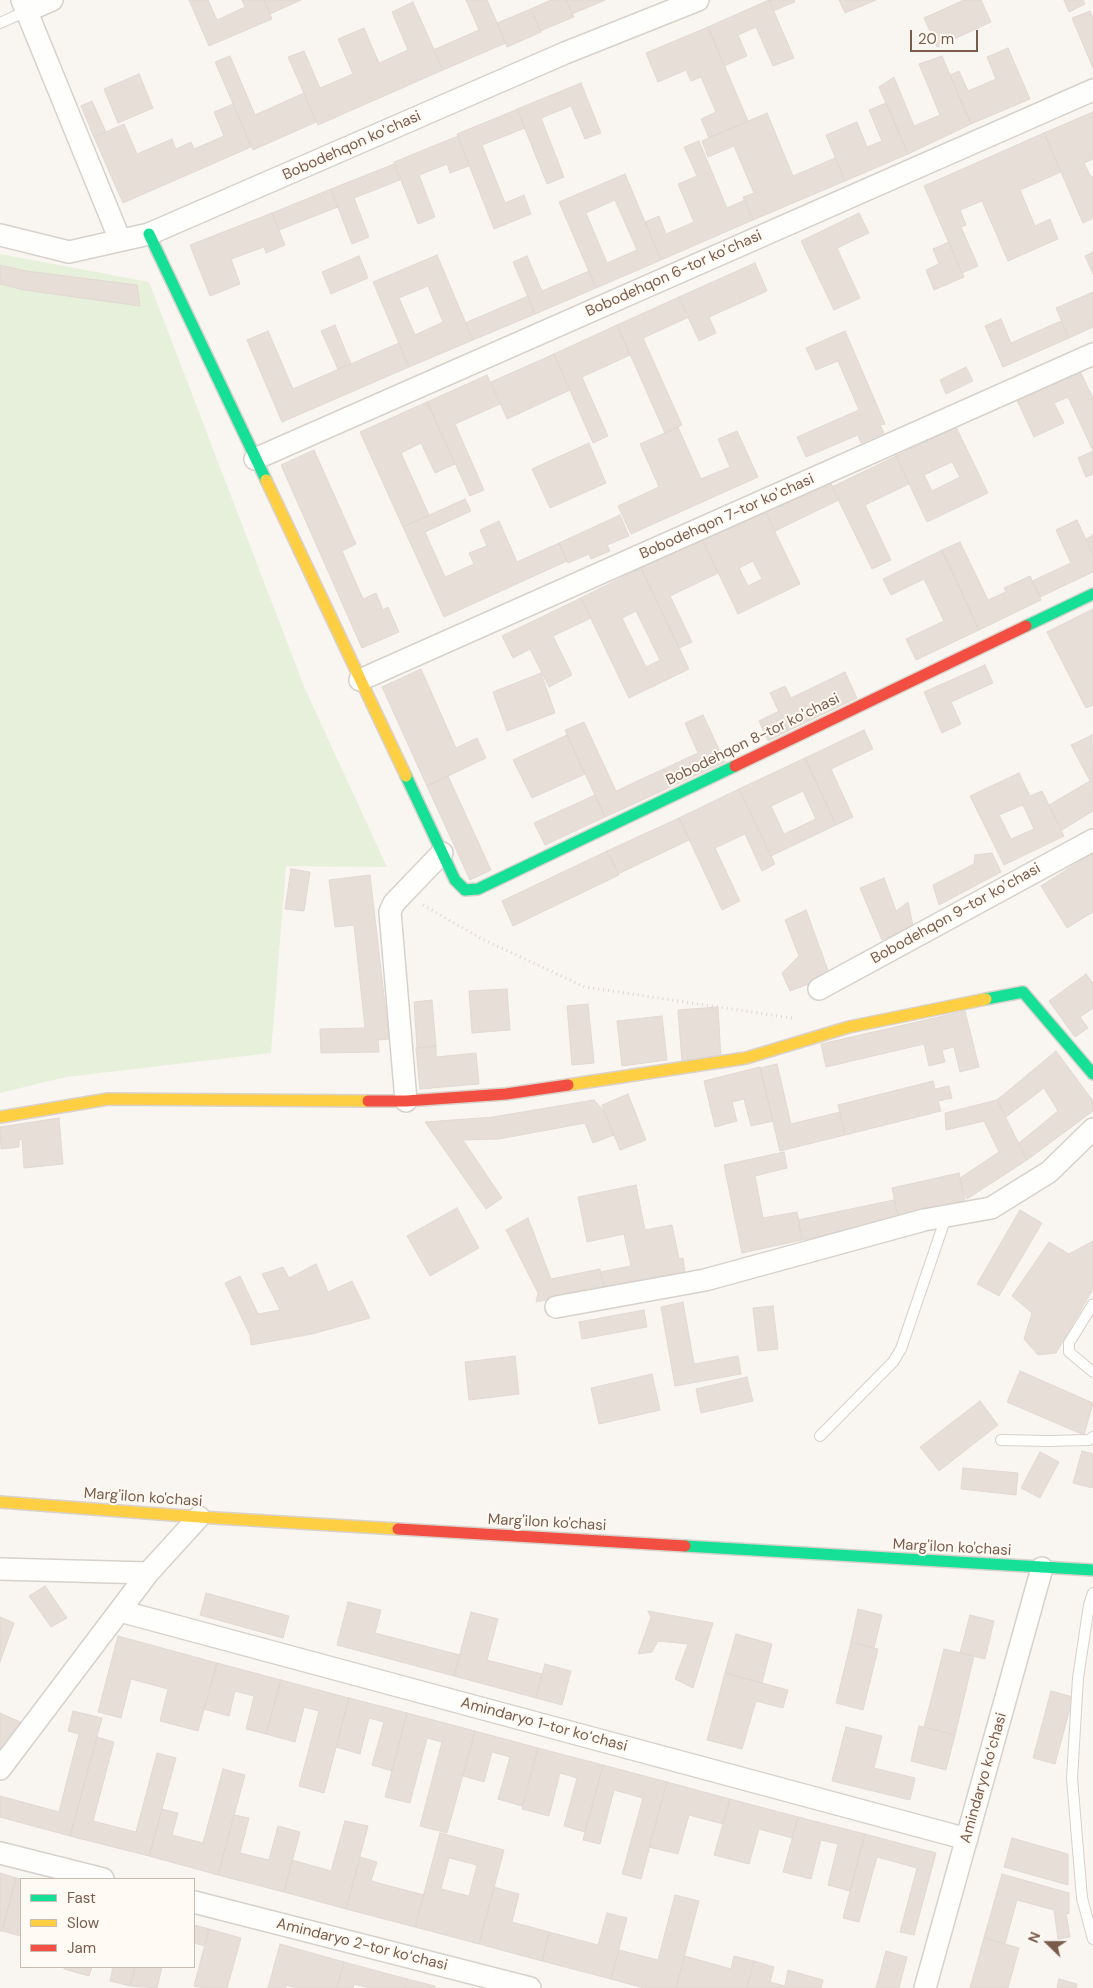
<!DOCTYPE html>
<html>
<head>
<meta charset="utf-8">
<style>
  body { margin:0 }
  #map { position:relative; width:1093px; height:1988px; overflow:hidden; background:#f9f5f0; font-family:"DM Sans",sans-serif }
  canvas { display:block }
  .legend { position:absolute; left:20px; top:1878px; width:175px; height:90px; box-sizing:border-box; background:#fffaf3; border:1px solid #cabbb1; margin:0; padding:6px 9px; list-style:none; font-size:15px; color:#7a5c4d }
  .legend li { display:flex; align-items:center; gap:10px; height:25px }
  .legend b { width:25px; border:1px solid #cabbb1 }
  .north { position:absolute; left:1023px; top:1918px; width:50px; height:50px; -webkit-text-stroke:4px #fffaf3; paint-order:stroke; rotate:292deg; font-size:14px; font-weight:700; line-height:20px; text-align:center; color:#7a5c4d }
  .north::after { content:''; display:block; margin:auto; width:18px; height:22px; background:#7a5c4d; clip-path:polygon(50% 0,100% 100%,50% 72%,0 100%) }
  .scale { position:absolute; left:910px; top:30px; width:68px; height:22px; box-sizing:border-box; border:2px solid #7a5c4d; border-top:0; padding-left:6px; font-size:15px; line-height:18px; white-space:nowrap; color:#7a5c4d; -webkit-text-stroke:4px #fffaf3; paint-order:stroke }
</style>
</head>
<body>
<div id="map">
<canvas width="1093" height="1988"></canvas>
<ul class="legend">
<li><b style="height:6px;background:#16e098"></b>Fast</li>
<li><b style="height:6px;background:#ffcf43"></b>Slow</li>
<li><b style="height:6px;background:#f24e42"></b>Jam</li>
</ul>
<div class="north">N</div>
<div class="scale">20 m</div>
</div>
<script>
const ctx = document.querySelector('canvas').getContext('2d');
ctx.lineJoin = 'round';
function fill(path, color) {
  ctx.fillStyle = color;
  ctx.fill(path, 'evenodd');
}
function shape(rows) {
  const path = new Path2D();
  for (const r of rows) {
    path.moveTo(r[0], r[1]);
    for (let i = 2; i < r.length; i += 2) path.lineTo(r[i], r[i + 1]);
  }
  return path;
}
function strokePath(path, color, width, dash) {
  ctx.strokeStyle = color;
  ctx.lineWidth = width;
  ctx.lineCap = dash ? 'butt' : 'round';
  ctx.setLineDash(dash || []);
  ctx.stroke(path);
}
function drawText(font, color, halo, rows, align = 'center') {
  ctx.font = font + ' "DM Sans",sans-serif';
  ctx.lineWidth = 4;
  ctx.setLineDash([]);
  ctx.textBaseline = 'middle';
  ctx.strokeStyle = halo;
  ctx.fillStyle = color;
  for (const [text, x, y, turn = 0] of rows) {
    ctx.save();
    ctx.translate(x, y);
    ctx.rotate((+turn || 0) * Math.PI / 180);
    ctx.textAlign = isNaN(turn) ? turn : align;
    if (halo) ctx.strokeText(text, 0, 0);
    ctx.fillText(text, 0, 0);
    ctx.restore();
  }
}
fill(shape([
  [0,254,149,282,305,689,387,867,286,866,271,1053,66,1077,0,1093]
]), '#e7f0db');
const building = shape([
  [189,0,208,0,217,20,245,7,242,0,264,0,272,19,209,46,189,0],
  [264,0,301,0,270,14,264,0],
  [466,0,487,0,506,43,443,70,433,50,479,30,466,0],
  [551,0,566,0,574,17,540,31,531,9,551,0],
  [566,0,605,0,572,14,566,0],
  [769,0,794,0,795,2,773,11,769,0],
  [769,0,794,58,773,66,756,27,738,35,747,56,724,66,708,27,769,0],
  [839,0,876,0,845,13,839,0],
  [964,0,981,0,991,22,937,47,924,18,964,0],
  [1064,0,1083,0,1085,4,1069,12,1064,0],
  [413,2,443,70,318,125,288,57,304,51,320,88,353,74,338,39,364,28,379,63,408,50,392,12,413,2],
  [531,9,541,32,507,47,497,23,531,9],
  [1090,11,1093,18,1093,68,1072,18,1090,11],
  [708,27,748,121,709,138,701,119,716,112,701,77,691,81,686,70,658,82,646,53,708,27],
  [1008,48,1030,99,971,124,950,75,959,71,968,91,996,79,987,57,1008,48],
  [230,56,255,115,304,93,316,122,253,150,215,62,230,56],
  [942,56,971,124,908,154,879,87,894,77,914,126,940,115,919,64,942,56],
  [139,74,153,108,118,123,104,89,139,74],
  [581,83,601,133,585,139,571,106,541,118,564,177,547,184,517,109,581,83],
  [92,101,106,132,94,137,81,106,92,101],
  [886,103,908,154,845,181,826,135,857,122,867,147,882,141,869,110,886,103],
  [233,104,251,147,123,203,94,137,124,124,137,154,172,139,176,149,191,142,194,149,224,136,214,112,233,104],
  [518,109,525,128,482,145,505,203,524,195,531,214,494,229,457,134,518,109],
  [1093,112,1093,159,1084,163,1091,177,1093,176,1093,218,1083,223,1044,133,1093,112],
  [767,113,793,176,835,158,845,181,753,220,743,197,754,193,734,146,708,157,702,141,767,113],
  [1044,133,1061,172,1020,190,1035,226,1050,219,1058,239,1008,261,982,201,960,210,966,225,961,227,978,266,962,273,924,186,1044,133],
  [458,136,469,166,450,173,447,164,419,175,435,217,418,224,394,162,458,136],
  [699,141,727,208,745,200,753,220,661,260,645,222,659,216,666,234,694,222,678,184,697,176,684,147,699,141],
  [394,164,400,180,354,198,369,237,352,244,331,189,394,164],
  [625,174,661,260,596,288,559,202,625,174],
  [615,200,637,250,607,263,586,213,615,200],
  [331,189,338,207,279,230,272,213,331,189],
  [272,213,285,245,266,253,264,247,231,259,240,284,210,296,190,245,272,213],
  [859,213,869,233,837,248,860,298,834,310,801,241,859,213],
  [949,242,964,277,934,290,926,270,939,264,933,249,949,242],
  [1093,252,1093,274,1085,256,1093,252],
  [437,255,473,340,409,367,373,282,437,255],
  [428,286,443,322,415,335,399,298,428,286],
  [359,256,368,278,331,294,322,272,359,256],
  [527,256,542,291,589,271,596,288,535,314,513,262,527,256],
  [755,263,767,291,709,317,716,333,699,341,679,297,755,263],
  [0,265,26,271,137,285,140,306,24,290,0,284,0,265],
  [1093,292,1093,327,1069,338,1056,308,1093,292],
  [528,296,535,314,473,340,465,323,528,296],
  [679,297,689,317,643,338,682,425,665,433,617,325,679,297],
  [1001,319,1011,343,1061,321,1069,338,1003,367,985,326,1001,319],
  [335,325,351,364,338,369,321,331,335,325],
  [617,325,630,355,582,377,608,436,593,443,554,354,617,325],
  [268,331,293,389,399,343,409,367,282,422,247,340,268,331],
  [845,331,885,424,880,425,884,433,861,443,858,435,806,457,797,437,859,410,838,361,816,370,806,348,845,331],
  [554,354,570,390,507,419,491,382,554,354],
  [966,367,973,381,946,394,940,380,966,367],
  [1079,369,1093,398,1093,451,1068,397,1054,403,1064,423,1034,437,1016,398,1079,369],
  [487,375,500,404,455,424,484,490,470,496,427,402,487,375],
  [427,402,455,464,435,473,421,443,401,453,429,515,403,527,360,432,427,402],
  [678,427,701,479,730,467,718,439,737,431,758,477,631,534,618,506,659,487,640,444,678,427],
  [956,427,988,493,927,522,896,456,956,427],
  [952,462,960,477,932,491,924,475,952,462],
  [589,443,606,483,550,508,532,469,589,443],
  [314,450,356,544,342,551,363,599,376,593,383,610,388,607,399,632,362,648,281,465,314,450],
  [1093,451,1093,474,1086,477,1078,458,1093,451],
  [896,456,909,484,865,505,891,560,872,569,832,487,896,456],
  [828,477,839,500,775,531,764,509,828,477],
  [465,499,471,511,425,532,445,577,474,564,469,553,487,546,480,530,499,521,517,562,559,543,567,561,444,617,403,527,465,499],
  [764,509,800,584,738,614,702,539,764,509],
  [753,561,762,579,748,586,739,568,753,561],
  [620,515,629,536,607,545,610,551,591,559,589,554,568,563,559,543,620,515],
  [1077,520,1093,555,1093,572,1040,597,1032,581,1071,563,1056,530,1077,520],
  [1093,535,1093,555,1086,539,1093,535],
  [702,539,718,573,670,596,692,642,679,648,641,568,702,539],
  [960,542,988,600,1006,592,1004,588,1030,576,1041,600,979,630,942,550,960,542],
  [942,550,979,630,916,660,906,639,944,621,924,579,891,595,883,579,942,550],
  [641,568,689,669,629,698,581,598,641,568],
  [636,611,660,660,646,667,622,618,636,611],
  [581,598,591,618,553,636,572,675,549,687,530,649,513,658,502,636,581,598],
  [1093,609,1093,705,1086,708,1047,632,1093,609],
  [985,665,993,683,951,702,961,724,942,733,924,692,985,665],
  [421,669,456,748,477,738,486,758,427,786,382,687,421,669],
  [845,672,857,698,788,731,770,693,785,686,791,698,845,672],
  [541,673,555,713,507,731,493,692,541,673],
  [779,711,788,731,768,741,759,721,779,711],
  [703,715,725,762,605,817,565,730,584,722,616,791,698,753,685,723,703,715],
  [864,730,873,749,831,769,853,817,836,825,805,758,864,730],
  [567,735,585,774,532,798,513,760,567,735],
  [1092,735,1093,811,1062,830,1049,805,1090,781,1071,745,1092,735],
  [805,758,836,825,771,856,739,789,805,758],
  [803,791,816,819,784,834,771,806,803,791],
  [1019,773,1030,796,1042,791,1064,836,1004,865,970,796,1019,773],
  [1023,805,1034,829,1011,839,999,815,1023,805],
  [448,776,491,870,470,880,427,786,448,776],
  [739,789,775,864,762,871,745,834,715,848,740,901,722,910,679,818,739,789],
  [595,795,605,817,545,845,534,823,595,795],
  [679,818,689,840,618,874,607,851,679,818],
  [607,851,619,875,513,926,502,901,607,851],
  [992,853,1001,872,939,905,933,885,974,864,975,855,992,853],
  [1093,853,1093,912,1067,928,1041,886,1093,853],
  [291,869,310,872,304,911,285,909,291,869],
  [370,875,389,1039,378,1040,379,1052,321,1053,320,1029,365,1028,354,925,335,927,329,880,370,875],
  [884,878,896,911,908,902,913,926,882,940,860,888,884,878],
  [806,910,830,976,790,991,782,973,799,956,785,920,806,910],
  [1086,974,1093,983,1093,1008,1080,1017,1088,1028,1075,1037,1049,1001,1086,974],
  [507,989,510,1030,472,1033,469,991,507,989],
  [432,1000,436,1046,417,1048,414,1002,432,1000],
  [588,1004,594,1063,572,1065,567,1006,588,1004],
  [718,1007,721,1059,682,1062,678,1010,718,1007],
  [965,1011,979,1067,960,1072,954,1047,942,1050,945,1062,929,1066,924,1044,826,1067,821,1044,965,1011],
  [662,1016,667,1060,622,1066,617,1021,662,1016],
  [436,1046,436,1057,476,1053,479,1084,420,1089,416,1048,436,1046],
  [1056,1051,1093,1101,1093,1111,1027,1160,1019,1143,1058,1111,1044,1088,1006,1117,997,1100,1056,1051],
  [777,1064,791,1124,840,1112,845,1135,780,1151,760,1068,777,1064],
  [760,1067,773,1121,751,1126,744,1099,732,1102,737,1121,715,1127,704,1081,760,1067],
  [933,1081,935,1089,949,1086,952,1098,938,1101,941,1111,845,1135,838,1105,933,1081],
  [628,1094,646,1140,620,1150,602,1105,628,1094],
  [594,1100,604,1111,614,1135,593,1143,585,1123,499,1139,463,1140,502,1198,486,1209,425,1122,493,1117,594,1100],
  [997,1100,1027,1160,967,1199,963,1193,960,1178,999,1152,984,1121,946,1130,945,1113,997,1100],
  [59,1118,63,1164,24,1168,22,1139,19,1140,19,1147,1,1149,0,1127,59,1118],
  [784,1152,787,1168,755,1176,763,1218,797,1212,802,1240,742,1253,724,1165,784,1152],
  [959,1173,965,1202,898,1216,892,1188,959,1173],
  [636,1185,645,1230,672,1225,679,1259,683,1258,685,1272,604,1289,600,1272,631,1266,624,1234,587,1242,578,1197,636,1185],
  [894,1200,899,1219,803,1240,798,1220,894,1200],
  [457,1208,479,1248,430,1276,407,1236,457,1208],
  [1020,1210,1042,1223,999,1296,977,1284,1020,1210],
  [528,1218,551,1279,600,1269,604,1289,536,1302,538,1293,506,1230,528,1218],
  [1093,1241,1093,1289,1056,1353,1038,1355,1024,1339,1032,1313,1012,1296,1049,1242,1069,1254,1093,1241],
  [316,1264,328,1292,352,1281,370,1318,312,1334,251,1345,250,1335,225,1283,240,1276,258,1314,280,1310,262,1274,283,1267,289,1278,316,1264],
  [683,1302,694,1364,738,1356,741,1374,675,1386,661,1307,683,1302],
  [773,1306,778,1349,758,1351,753,1308,773,1306],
  [644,1310,647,1327,582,1339,579,1322,644,1310],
  [515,1356,519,1394,469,1400,465,1362,515,1356],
  [1020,1371,1093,1403,1084,1435,1007,1402,1020,1371],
  [652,1374,660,1410,599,1424,591,1388,652,1374],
  [747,1377,753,1401,701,1413,696,1389,747,1377],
  [980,1401,998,1425,939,1471,920,1447,980,1401],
  [1082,1451,1093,1454,1093,1488,1073,1483,1082,1451],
  [1040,1452,1059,1462,1040,1498,1021,1488,1040,1452],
  [963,1468,1018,1473,1016,1495,961,1489,963,1468],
  [45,1586,67,1618,51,1627,29,1596,45,1586],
  [206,1593,289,1616,283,1638,200,1615,206,1593],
  [348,1602,381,1610,375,1633,460,1655,454,1676,337,1645,348,1602],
  [858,1609,882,1615,874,1648,851,1642,858,1609],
  [648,1611,713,1623,693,1688,675,1679,688,1644,658,1641,652,1652,638,1654,651,1617,648,1611],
  [471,1612,498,1619,487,1660,542,1674,536,1698,454,1676,471,1612],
  [970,1615,994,1621,985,1659,960,1653,970,1615],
  [0,1617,14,1623,0,1662,0,1617],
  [736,1634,772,1644,762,1683,725,1673,736,1634],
  [118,1636,217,1663,198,1731,160,1721,168,1689,131,1679,121,1718,98,1712,118,1636],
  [851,1642,878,1649,863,1710,836,1703,851,1642],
  [944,1649,974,1656,955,1735,924,1727,944,1649],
  [217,1663,281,1680,266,1734,246,1729,254,1696,235,1691,229,1716,204,1709,217,1663],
  [545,1664,571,1671,562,1705,536,1698,545,1664],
  [725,1673,788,1690,783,1708,756,1701,742,1749,707,1740,725,1673],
  [281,1680,349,1698,324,1793,299,1786,319,1711,304,1707,295,1742,266,1734,281,1680],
  [1051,1691,1073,1697,1055,1764,1033,1758,1051,1691],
  [349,1698,407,1713,392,1771,372,1765,384,1722,369,1718,360,1754,336,1747,349,1698],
  [73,1711,102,1718,70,1836,0,1817,0,1796,59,1812,79,1734,68,1731,73,1711],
  [0,1713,27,1725,0,1762,0,1713],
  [407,1713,475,1731,447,1833,420,1826,442,1742,427,1738,410,1803,385,1797,407,1713],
  [919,1726,955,1735,946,1770,911,1761,919,1726],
  [846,1727,882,1736,874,1768,915,1778,910,1800,832,1781,846,1727],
  [475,1731,538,1748,522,1806,498,1799,510,1757,492,1752,484,1782,463,1776,475,1731],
  [97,1737,114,1742,93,1821,136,1832,157,1753,176,1758,149,1856,70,1836,97,1737],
  [538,1748,603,1765,585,1832,564,1826,577,1778,560,1773,549,1816,522,1809,538,1748],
  [603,1765,667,1782,641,1879,622,1874,643,1798,614,1790,600,1844,583,1840,603,1765],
  [223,1769,245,1775,218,1875,149,1856,162,1809,178,1813,172,1835,203,1843,223,1769],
  [667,1782,730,1799,723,1824,689,1815,678,1854,649,1847,667,1782],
  [730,1799,798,1817,792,1838,759,1829,749,1864,714,1855,730,1799],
  [234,1815,249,1818,240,1853,269,1860,278,1826,300,1832,284,1892,218,1875,234,1815],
  [798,1817,865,1834,850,1891,828,1885,838,1844,821,1840,811,1879,783,1872,798,1817],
  [345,1821,368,1826,346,1909,284,1892,292,1860,331,1871,345,1821],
  [440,1833,504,1850,479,1944,415,1927,440,1833],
  [449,1858,477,1865,469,1896,441,1889,449,1858],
  [865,1834,936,1853,914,1935,900,1932,917,1868,877,1857,859,1922,843,1918,865,1834],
  [1012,1838,1068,1854,1068,1885,1004,1867,1012,1838],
  [360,1857,377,1862,371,1881,424,1895,415,1927,346,1909,360,1857],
  [0,1873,16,1878,2,1931,0,1931,0,1873],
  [1002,1874,1069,1893,1069,1914,1066,1913,1070,1937,1058,1939,1054,1910,1017,1900,1005,1944,984,1938,1002,1874],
  [16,1878,22,1879,21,1936,2,1931,16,1878],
  [494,1887,519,1894,512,1922,549,1932,542,1961,479,1944,494,1887],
  [675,1895,699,1901,676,1988,644,1988,611,1979,619,1950,658,1960,675,1895],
  [607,1913,627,1918,611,1979,542,1961,549,1932,598,1945,607,1913],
  [194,1925,209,1929,205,1946,194,1943,194,1925],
  [209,1929,241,1938,227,1988,203,1988,194,1986,209,1929],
  [984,1938,1019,1948,1008,1988,970,1988,984,1938],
  [280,1944,344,1962,337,1988,297,1988,286,1985,286,1988,268,1988,280,1944],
  [886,1951,907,1957,899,1988,876,1988,886,1951],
  [685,1956,731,1969,734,1956,754,1961,747,1988,676,1988,685,1956],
  [754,1961,774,1967,770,1982,785,1986,788,1970,823,1980,821,1988,747,1988,754,1961],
  [344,1962,407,1979,405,1988,370,1988,354,1984,353,1988,337,1988,344,1962],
  [64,1967,92,1967,89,1976,64,1969,64,1967],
  [113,1967,135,1967,130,1986,110,1981,113,1967],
  [135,1967,162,1967,157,1988,130,1986,135,1967],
  [407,1979,435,1986,435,1988,405,1988,407,1979],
  [1059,1979,1077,1984,1076,1988,1057,1988,1059,1979]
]);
fill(building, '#e6ded7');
strokePath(building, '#e2d8d2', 1);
const lane = shape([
  [0,23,27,11],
  [1093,1304,1069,1343,1069,1352,1093,1372],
  [820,1436,893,1362,901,1349,946,1217],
  [1001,1440,1048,1441,1089,1440,1093,1437],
  [1093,1593,1089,1605,1078,1678,1072,1778,1082,1898,1093,1939]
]);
const street = shape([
  [22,0,120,240],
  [27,11,52,0],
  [0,235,69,252,149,234,565,53,698,0],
  [255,459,1093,90],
  [360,680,1093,354],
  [819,989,1093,840],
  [406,1101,390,912,394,903,442,853],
  [556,1307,705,1280,924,1220,991,1208,1049,1172,1093,1129],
  [0,1569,148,1573],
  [120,1611,967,1839],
  [0,1769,148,1573,199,1517],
  [0,1853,103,1879],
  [194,1902,530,1988],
  [925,1988,1042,1568]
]);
const fast = shape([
  [149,234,266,480],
  [1026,626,1093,594],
  [406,776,455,880,465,890,478,889,735,766],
  [986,999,1023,992,1093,1074],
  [685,1546,1093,1570]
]);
const slow = shape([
  [266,480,406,776],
  [568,1085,746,1058,849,1027,986,999],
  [0,1117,108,1099,368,1101],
  [0,1502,199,1517,398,1529]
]);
const jam = shape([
  [735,766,1026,626],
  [368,1101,406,1101,506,1094,568,1085],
  [398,1529,685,1546]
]);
strokePath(lane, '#d7d1cb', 12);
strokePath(street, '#d7d1cb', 24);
strokePath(fast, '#d9d2cb', 14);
strokePath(slow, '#d9d2cb', 14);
strokePath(jam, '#d9d2cb', 14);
strokePath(shape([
  [423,905,482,939,585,987,792,1018]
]), '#dcd5d0', 3, [1, 4]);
strokePath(lane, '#fefefd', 10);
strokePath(street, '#fefefd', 21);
strokePath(fast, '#16e098', 11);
strokePath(slow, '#ffcf43', 11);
strokePath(jam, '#f24e42', 11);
drawText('15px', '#7a5c4d', '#fffaf3', [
  ["Bobodehqon koʼchasi",352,146,-24],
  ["Bobodehqon 6-tor koʼchasi",674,274,-24],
  ["Bobodehqon 7-tor koʼchasi",727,517,-24],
  ["Bobodehqon 8-tor koʼchasi",753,740,-26],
  ["Bobodehqon 9-tor koʼchasi",956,914,-29],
  ["Marg'ilon ko'chasi",143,1498,4],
  ["Marg'ilon ko'chasi",547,1523,3],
  ["Marg'ilon ko'chasi",952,1548,3],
  ["Amindaryo 1-tor koʻchasi",544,1725,15],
  ["Amindaryo koʻchasi",984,1778,-74],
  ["Amindaryo 2-tor koʻchasi",362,1945,14]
]);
</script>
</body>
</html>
